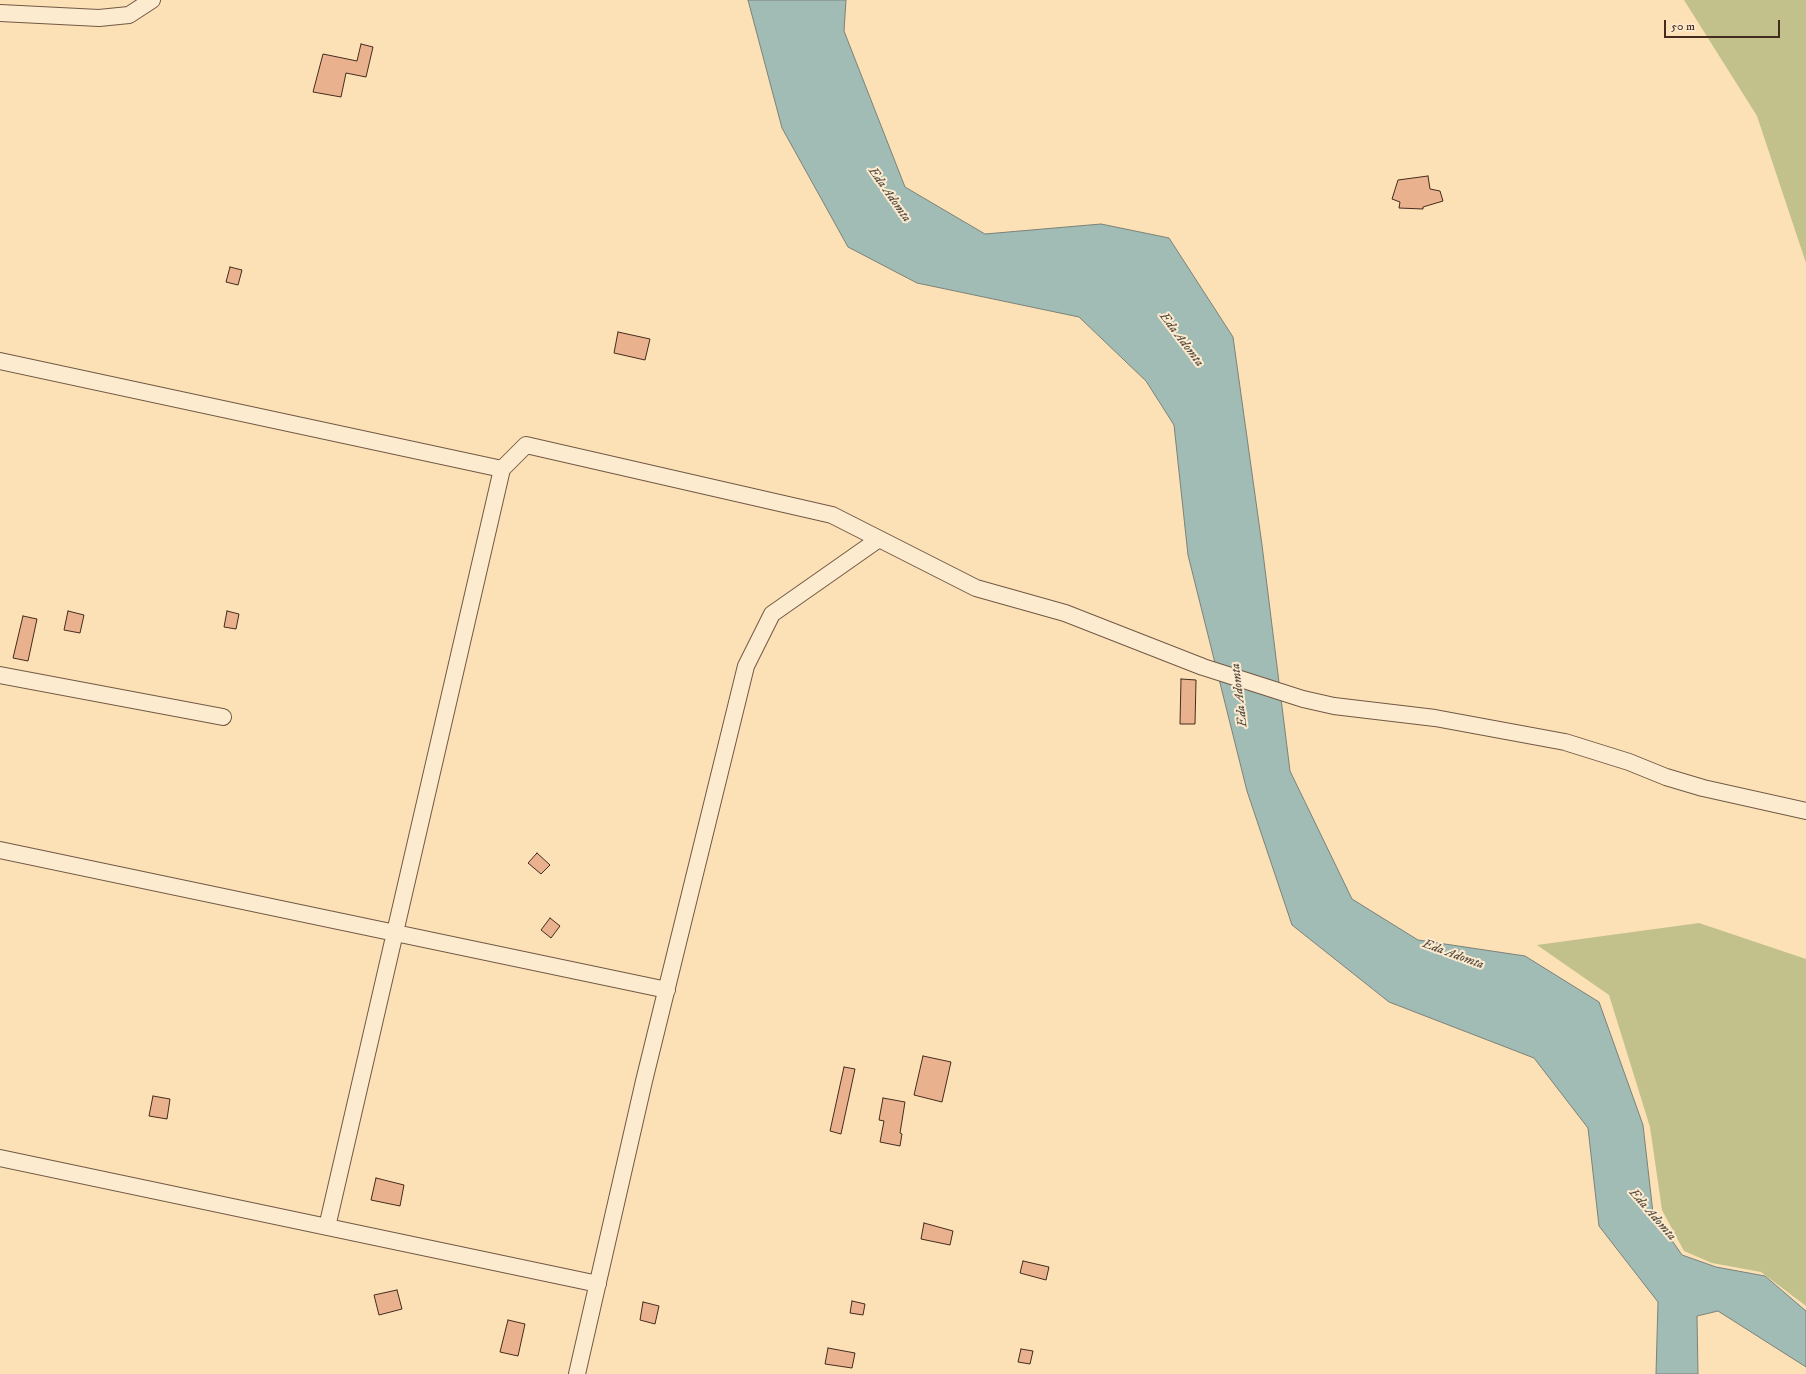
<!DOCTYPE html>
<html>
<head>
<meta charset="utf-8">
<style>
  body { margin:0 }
  #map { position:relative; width:1806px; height:1374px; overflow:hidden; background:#fce0b6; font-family:"IM FELL DW Pica",serif }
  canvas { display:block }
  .scale { position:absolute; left:1664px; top:20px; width:116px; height:18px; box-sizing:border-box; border:2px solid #432c1e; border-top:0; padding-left:5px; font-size:12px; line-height:14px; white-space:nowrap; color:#432c1e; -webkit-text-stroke:3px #fdebd0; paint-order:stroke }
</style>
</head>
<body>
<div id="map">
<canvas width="1806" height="1374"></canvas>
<div class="scale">50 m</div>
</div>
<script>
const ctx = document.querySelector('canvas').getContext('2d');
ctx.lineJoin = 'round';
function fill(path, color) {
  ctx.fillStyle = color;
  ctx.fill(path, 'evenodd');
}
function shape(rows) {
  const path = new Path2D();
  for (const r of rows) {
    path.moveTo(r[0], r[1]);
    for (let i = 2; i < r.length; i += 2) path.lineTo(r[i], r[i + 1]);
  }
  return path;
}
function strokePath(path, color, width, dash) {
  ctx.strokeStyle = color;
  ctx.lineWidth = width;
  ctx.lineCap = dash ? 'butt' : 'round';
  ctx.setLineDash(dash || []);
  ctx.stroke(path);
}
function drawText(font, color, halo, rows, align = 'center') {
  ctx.font = font + ' "IM FELL DW Pica",serif';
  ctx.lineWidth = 4;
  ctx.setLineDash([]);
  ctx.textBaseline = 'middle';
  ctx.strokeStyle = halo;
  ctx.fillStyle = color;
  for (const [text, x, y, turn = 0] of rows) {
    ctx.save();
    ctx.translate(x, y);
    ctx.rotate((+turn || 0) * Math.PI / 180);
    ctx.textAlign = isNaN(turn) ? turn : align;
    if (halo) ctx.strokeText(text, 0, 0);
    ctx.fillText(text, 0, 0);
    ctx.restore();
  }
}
fill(shape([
  [1684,0,1806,0,1806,263,1757,116],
  [1699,923,1806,959,1806,1306,1761,1272,1712,1263,1684,1251,1662,1210,1650,1127,1609,995,1537,945]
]), '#c2c18c');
const water = shape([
  [748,0,846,0,844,31,905,187,985,234,1101,224,1169,238,1233,337,1262,545,1290,771,1352,899,1418,940,1525,956,1599,1002,1643,1125,1653,1213,1682,1255,1716,1267,1765,1276,1806,1311,1806,1367,1718,1311,1697,1316,1698,1374,1656,1374,1658,1302,1599,1226,1588,1128,1534,1058,1389,1002,1292,925,1247,791,1188,555,1174,425,1146,381,1079,317,917,283,848,247,782,128,748,0]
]);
fill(water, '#a1bbb5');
strokePath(water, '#7b8279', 1);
const building = shape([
  [361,44,373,47,366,77,346,73,341,97,313,92,323,54,357,61,361,44],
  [1428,176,1430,189,1440,191,1443,201,1423,207,1423,209,1399,208,1400,202,1392,199,1398,180,1428,176],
  [230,267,242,270,238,285,226,282,230,267],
  [618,332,650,339,645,360,614,353,618,332],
  [68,611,84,615,80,633,64,630,68,611],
  [227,611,239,614,236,629,224,627,227,611],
  [23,616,37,619,28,661,13,658,23,616],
  [1181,679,1196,680,1195,724,1180,724,1181,679],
  [537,853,550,865,541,874,528,863,537,853],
  [550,918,560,926,551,938,541,930,550,918],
  [923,1056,951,1062,942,1102,914,1095,923,1056],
  [844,1067,855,1069,841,1134,830,1131,844,1067],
  [153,1096,170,1099,167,1119,149,1116,153,1096],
  [883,1098,905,1102,900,1133,902,1134,900,1146,880,1142,884,1121,879,1120,883,1098],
  [376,1178,404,1185,400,1206,371,1200,376,1178],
  [924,1223,953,1231,950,1245,921,1239,924,1223],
  [1023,1261,1049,1267,1046,1280,1020,1273,1023,1261],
  [397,1290,402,1309,379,1315,374,1295,397,1290],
  [852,1301,865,1304,863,1315,850,1313,852,1301],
  [643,1302,659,1306,655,1324,640,1320,643,1302],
  [508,1320,525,1324,518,1356,500,1352,508,1320],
  [828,1348,855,1353,852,1368,825,1364,828,1348],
  [1021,1349,1033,1351,1030,1364,1018,1362,1021,1349]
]);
fill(building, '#eab18f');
strokePath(building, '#432c1e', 1);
const street = shape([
  [0,13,99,18,129,15,152,0],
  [0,361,502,469],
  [0,675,223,717],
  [0,850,667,990],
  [0,1158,598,1284],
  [327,1227,502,469,526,445,832,515,976,588,1065,613,1203,667,1303,699,1334,706,1435,718,1565,742,1629,762,1666,777,1703,788,1806,811],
  [577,1374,644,1081,746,666,772,614,879,539]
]);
strokePath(street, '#715944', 18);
strokePath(street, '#fdebd0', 16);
drawText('italic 13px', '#5a5044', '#fdebd0', [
  ["Eda Adomta",889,195,55],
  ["Eda Adomta",1181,340,53],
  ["Eda Adomta",1240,695,-97],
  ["Eda Adomta",1453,955,20],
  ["Eda Adomta",1652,1215,49]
]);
</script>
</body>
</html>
